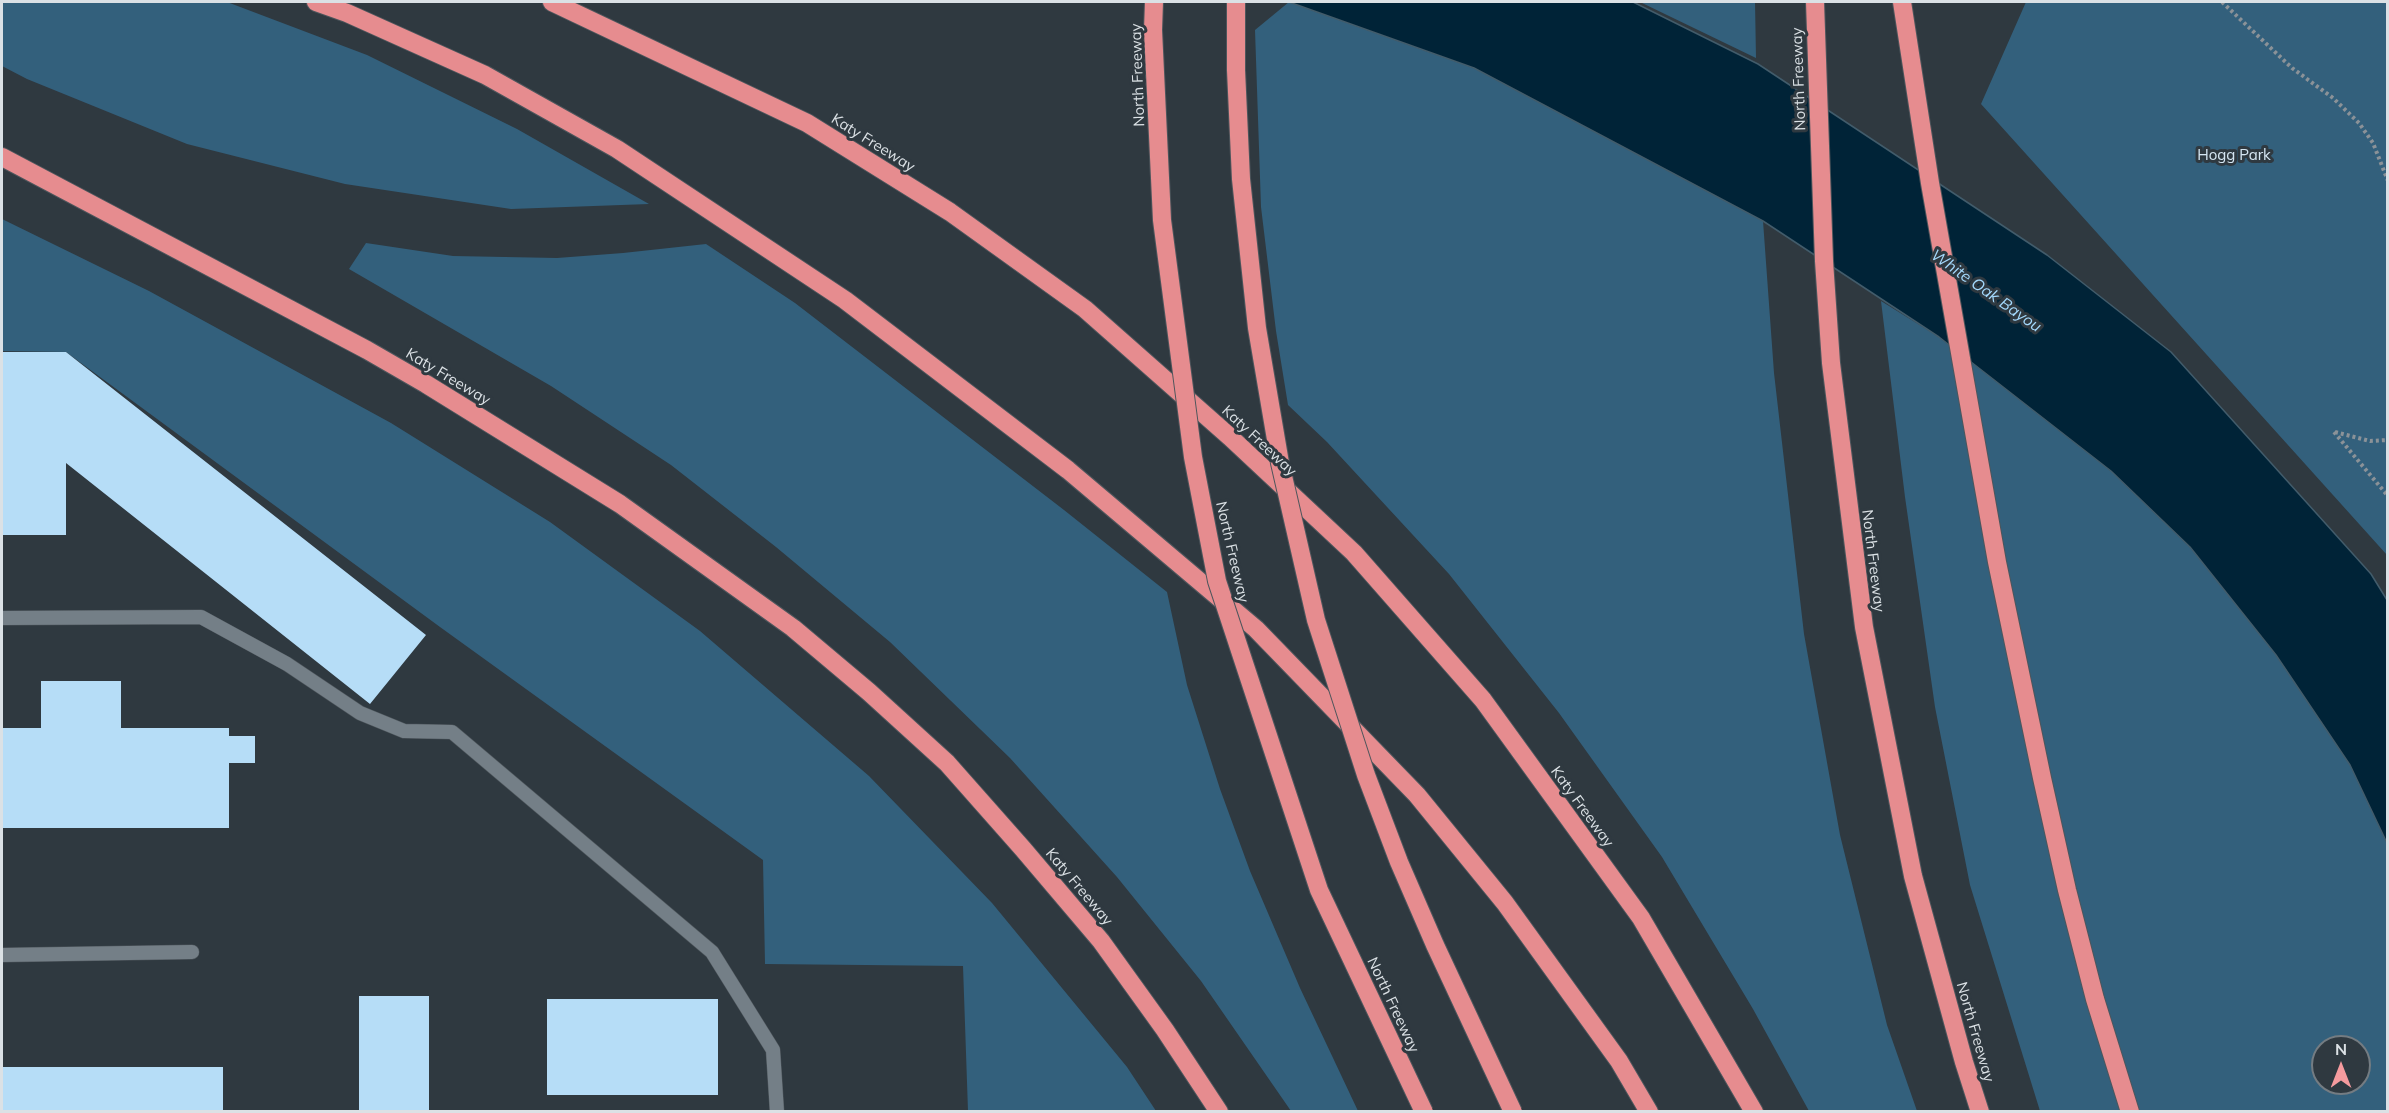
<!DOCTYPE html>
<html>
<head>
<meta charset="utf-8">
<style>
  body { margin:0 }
  #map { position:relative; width:2389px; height:1113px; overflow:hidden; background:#2f3940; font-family:Mulish,sans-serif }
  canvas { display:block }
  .frame { position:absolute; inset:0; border:3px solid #dbe1e5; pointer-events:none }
  .north { position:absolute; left:2311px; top:1035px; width:60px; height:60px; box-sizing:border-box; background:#2f3940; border:2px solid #747c82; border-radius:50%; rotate:0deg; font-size:16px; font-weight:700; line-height:24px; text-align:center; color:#dbe1e5 }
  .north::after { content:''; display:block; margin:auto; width:21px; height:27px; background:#f59b9e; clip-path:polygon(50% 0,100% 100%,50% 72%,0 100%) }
</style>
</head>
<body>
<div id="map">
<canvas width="2389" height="1113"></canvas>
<div class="frame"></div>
<div class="north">N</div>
</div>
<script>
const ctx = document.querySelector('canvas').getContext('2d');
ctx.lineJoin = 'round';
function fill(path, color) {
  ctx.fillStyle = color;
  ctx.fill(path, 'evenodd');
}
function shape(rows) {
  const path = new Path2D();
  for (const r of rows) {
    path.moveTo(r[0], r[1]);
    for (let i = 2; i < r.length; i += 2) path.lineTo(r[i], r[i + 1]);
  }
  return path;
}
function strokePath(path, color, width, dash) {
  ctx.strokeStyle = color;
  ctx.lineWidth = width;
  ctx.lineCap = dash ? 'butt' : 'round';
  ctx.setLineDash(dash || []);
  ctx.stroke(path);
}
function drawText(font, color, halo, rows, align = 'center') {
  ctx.font = font + ' Mulish,sans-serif';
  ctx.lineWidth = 6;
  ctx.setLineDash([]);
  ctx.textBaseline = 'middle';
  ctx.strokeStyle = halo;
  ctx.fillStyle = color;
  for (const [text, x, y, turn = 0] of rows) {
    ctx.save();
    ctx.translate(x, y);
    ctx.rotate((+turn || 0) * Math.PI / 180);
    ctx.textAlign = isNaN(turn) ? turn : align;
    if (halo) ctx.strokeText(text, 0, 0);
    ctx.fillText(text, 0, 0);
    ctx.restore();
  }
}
fill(shape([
  [2,2,227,2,367,55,517,129,649,204,511,209,345,184,187,144,27,79,2,66],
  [1289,2,1474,68,1763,221,1774,373,1804,634,1840,835,1887,1025,1917,1111,1809,1111,1753,1009,1662,857,1559,713,1449,574,1327,442,1288,405,1276,331,1261,207,1255,30],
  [1640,2,1755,2,1756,58],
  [2026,2,2387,2,2387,555,1981,104],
  [2,219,149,291,391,423,550,522,700,631,869,776,992,903,1127,1067,1156,1111,968,1111,963,966,765,964,763,860,440,627,66,352,2,351],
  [366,243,453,256,557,258,623,253,706,244,795,303,1064,510,1167,592,1187,685,1220,789,1250,871,1300,988,1358,1111,1291,1111,1201,981,1117,877,1010,758,890,642,776,547,671,465,551,386,349,269],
  [1881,301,1939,337,2111,471,2190,547,2276,655,2350,765,2387,843,2387,1111,2040,1111,1970,885,1935,707,1905,497],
  [2323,1047,2359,1047,2359,1083,2323,1083]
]), '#33607c');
const water = shape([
  [1289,2,1633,2,1758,64,2047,255,2171,352,2371,574,2387,600,2387,843,2350,765,2276,655,2190,547,2111,471,1939,337,1763,221,1474,68,1289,2]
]);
fill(water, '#002337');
strokePath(water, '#425c6b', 1.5);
fill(shape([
  [2,352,66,352,426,635,370,704,66,463,66,535,2,535],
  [41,681,121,681,121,728,229,728,229,736,255,736,255,763,229,763,229,828,2,828,2,728,41,728],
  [359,996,429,996,429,1112,359,1112],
  [547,999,718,999,718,1095,547,1095],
  [2,1067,223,1067,223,1112,2,1112]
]), '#b6ddf7');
const lane = shape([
  [2,618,201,617,287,664,360,713,404,731,452,732,712,952,773,1050,777,1112],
  [2,955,192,952]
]);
const highway = shape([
  [316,2,347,13,485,75,617,149,845,300,1068,470,1256,629,1417,795,1505,903,1619,1061,1649,1112],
  [552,2,807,123,950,212,1085,309,1230,437,1354,553,1483,700,1641,918,1754,1112],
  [1815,2,1824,261,1831,363,1864,627,1913,876,1964,1062,1980,1112],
  [1902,2,1930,183,1997,562,2042,778,2067,890,2095,999,2130,1112],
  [2,157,367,350,426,384,620,504,793,628,869,692,947,763,1023,849,1101,941,1165,1030,1219,1112]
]);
strokePath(lane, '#4e565c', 15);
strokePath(highway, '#4e565c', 20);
strokePath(shape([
  [2222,2,2292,68,2333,98,2359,123,2373,143,2388,181],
  [2334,432,2388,496],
  [2335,432,2370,441,2388,440]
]), '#8b9298', 4, [3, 3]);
strokePath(lane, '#747f87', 14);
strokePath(highway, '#e68c8f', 18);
const highwayBridge = shape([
  [1154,2,1153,30,1162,220,1193,457,1217,581,1319,890,1424,1112],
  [1236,2,1236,70,1241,179,1257,328,1280,463,1316,620,1366,775,1399,862,1435,945,1513,1112]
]);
strokePath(highwayBridge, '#4e565c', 20, []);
strokePath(highwayBridge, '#e68c8f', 18);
drawText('15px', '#dbe1e5', '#2f3940', [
  ["North Freeway",1138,75,-92],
  ["North Freeway",1799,79,-92],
  ["Katy Freeway",873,143,32],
  ["Katy Freeway",448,377,31],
  ["Katy Freeway",1259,441,43],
  ["North Freeway",1232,552,77],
  ["North Freeway",1873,561,83],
  ["Katy Freeway",1582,807,54],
  ["Katy Freeway",1079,887,50],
  ["North Freeway",1393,1005,65],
  ["North Freeway",1975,1032,74]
]);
drawText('15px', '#d5e6f2', '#2f3940', [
  ["Hogg Park",2234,155]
]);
drawText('italic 16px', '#a4d9fc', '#2f3940', [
  ["White Oak Bayou",1986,291,35]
]);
</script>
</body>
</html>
